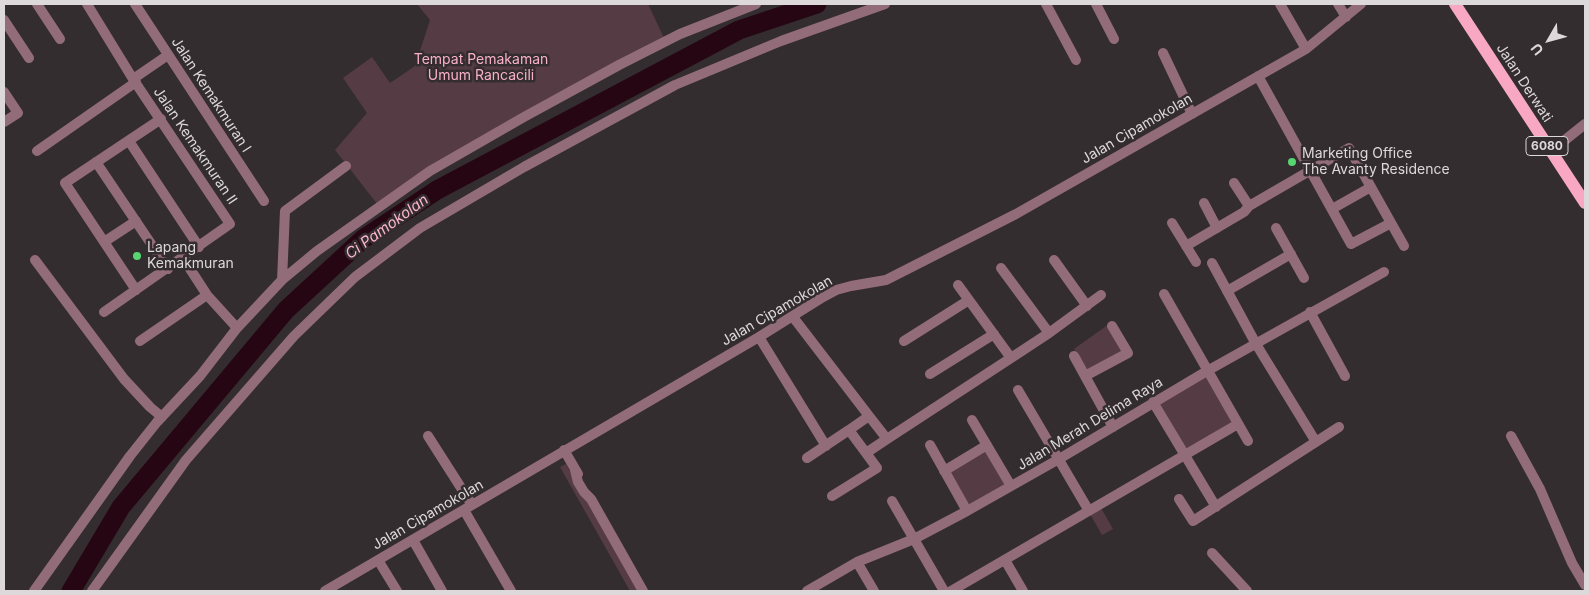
<!DOCTYPE html>
<html>
<head>
<meta charset="utf-8">
<style>
  body { margin:0 }
  #map { position:relative; width:1589px; height:595px; overflow:hidden; background:#342d2f; font-family:Inter,sans-serif }
  canvas { display:block }
  .frame { position:absolute; inset:0; border:5px solid #ddd8d9; pointer-events:none }
  .north { position:absolute; left:1524px; top:15px; width:50px; height:50px; -webkit-text-stroke:4px #342d2f; paint-order:stroke; rotate:232deg; font-size:14px; font-weight:700; line-height:20px; text-align:center; color:#ddd8d9 }
  .north::after { content:''; display:block; margin:auto; width:18px; height:22px; background:#ddd8d9; clip-path:polygon(50% 0,100% 100%,50% 72%,0 100%) }
</style>
</head>
<body>
<div id="map">
<canvas width="1589" height="595"></canvas>
<div class="frame"></div>
<div class="north">U</div>
</div>
<script>
const ctx = document.querySelector('canvas').getContext('2d');
ctx.lineJoin = 'round';
function fill(path, color) {
  ctx.fillStyle = color;
  ctx.fill(path, 'evenodd');
}
function shape(rows) {
  const path = new Path2D();
  for (const r of rows) {
    path.moveTo(r[0], r[1]);
    for (let i = 2; i < r.length; i += 2) path.lineTo(r[i], r[i + 1]);
  }
  return path;
}
function strokePath(path, color, width, dash) {
  ctx.strokeStyle = color;
  ctx.lineWidth = width;
  ctx.lineCap = dash ? 'butt' : 'round';
  ctx.setLineDash(dash || []);
  ctx.stroke(path);
}
function drawText(font, color, halo, rows, align = 'center') {
  ctx.font = font + ' Inter,sans-serif';
  ctx.lineWidth = 5;
  ctx.setLineDash([]);
  ctx.textBaseline = 'middle';
  ctx.strokeStyle = halo;
  ctx.fillStyle = color;
  for (const [text, x, y, turn = 0] of rows) {
    ctx.save();
    ctx.translate(x, y);
    ctx.rotate((+turn || 0) * Math.PI / 180);
    ctx.textAlign = isNaN(turn) ? turn : align;
    if (halo) ctx.strokeText(text, 0, 0);
    ctx.fillText(text, 0, 0);
    ctx.restore();
  }
}
fill(shape([
  [417,4,648,4,664,38,378,205,335,150,367,113,343,78,372,57,390,83,415,66,430,20],
  [1109,324,1123,350,1087,371,1074,349],
  [1207,375,1235,422,1186,451,1158,403],
  [986,451,1005,485,968,506,948,472],
  [566,464,638,591,630,591,560,467],
  [1101,508,1113,529,1102,535,1090,514]
]), '#553b44');
strokePath(shape([
  [71,591,121,507,286,310,363,239,437,190,739,30,817,4]
]), '#270614', 19);
strokePath(shape([
  [37,4,60,39],
  [87,4,133,79,230,224,104,312],
  [135,4,264,201],
  [1046,4,1076,60],
  [1096,4,1114,39],
  [1280,4,1306,49],
  [1338,4,1346,17],
  [4,20,29,58],
  [1163,53,1192,114],
  [1258,76,1351,244,1391,223],
  [133,79,168,55],
  [4,92,18,113,4,122],
  [129,141,199,247],
  [37,151,136,82],
  [1550,152,1585,124],
  [96,162,168,269],
  [1234,183,1249,206],
  [1204,203,1217,228],
  [1332,209,1371,187],
  [1172,223,1196,262],
  [1276,228,1304,278],
  [104,242,136,221],
  [1186,246,1244,212,1249,206,1349,148,1404,246],
  [183,258,207,295,237,328],
  [35,260,124,379,150,407,162,417],
  [1054,260,1087,306],
  [1212,263,1256,344,1316,442],
  [1001,268,1049,333],
  [282,280,285,211,346,166],
  [958,285,1011,358],
  [136,290,65,183,161,119],
  [1227,291,1291,254],
  [1164,294,1248,441],
  [1310,312,1345,376],
  [793,317,869,416],
  [759,337,826,446],
  [140,341,207,295],
  [904,341,969,300],
  [1074,356,1113,427],
  [930,374,994,334],
  [1085,376,1128,353,1112,326],
  [1018,390,1089,511],
  [1153,402,1216,507],
  [972,420,1011,486],
  [428,436,472,505],
  [1511,436,1540,489,1572,563,1585,585],
  [887,439,869,416,849,430,866,453,887,439,1011,358,1049,333,1101,295],
  [930,445,967,511],
  [564,450,578,474],
  [807,458,849,430],
  [575,470,578,482,584,492,591,499,643,591],
  [944,471,987,445],
  [832,496,877,468,866,453],
  [1179,499,1193,521,1339,427],
  [892,501,944,591],
  [464,510,511,591],
  [413,540,442,591],
  [1212,553,1247,591],
  [378,560,397,591],
  [1005,560,1023,591],
  [857,562,874,591],
  [34,591,130,456,157,422,200,376,237,328,282,280,317,251,430,171,524,117,619,65,680,34,756,4],
  [92,591,186,460,294,336,355,277,420,228,524,167,675,85,781,41,885,4],
  [325,591,759,337,823,297,836,290,851,286,886,280,1016,214,1306,49,1361,4],
  [807,591,857,562,914,539,967,511,1059,459,1207,371,1384,272],
  [951,591,1238,424]
]), '#936c79', 10);
strokePath(shape([
  [1455,4,1585,203]
]), '#f8a8c3', 12);
for (const [x, y, r, color] of [
  [1292,162,5,"#57d570"],
  [137,256,5,"#57d570"]
]) {
  const dot = new Path2D();
  dot.arc(x, y, r, 0, 2 * Math.PI);
  ctx.fillStyle = color;
  ctx.fill(dot);
  strokePath(dot, '#342d2f', 2);
}
for (const [x, y, w] of [
  [1547,146,42]
]) {
  const box = new Path2D();
  box.roundRect(x - w / 2, y - 9.5, w, 19, 4);
  ctx.fillStyle = '#342d2f';
  ctx.fill(box);
  strokePath(box, '#ddd8d9', 1);
}
drawText('bold 12px', '#ddd8d9', null, [
  ["6080",1547,146]
]);
drawText('14px', '#f8b0c8', '#342d2f', [
  ["Tempat Pemakaman",481,60],
  ["Umum Rancacili",481,76]
]);
drawText('14px', '#ddd8d9', '#342d2f', [
  ["Jalan Derwati",1524,83,57],
  ["Jalan Kemakmuran I",211,95,57],
  ["Jalan Cipamokolan",1137,129,-30],
  ["Jalan Kemakmuran II",195,146,56],
  ["Jalan Cipamokolan",777,311,-30],
  ["Jalan Merah Delima Raya",1090,424,-31],
  ["Jalan Cipamokolan",428,515,-30]
]);
drawText('14px', '#ddd8d9', '#342d2f', [
  ["Marketing Office",1302,154],
  ["The Avanty Residence",1302,170],
  ["Lapang",147,248],
  ["Kemakmuran",147,264]
], 'left');
drawText('italic 15px', '#fdb5cd', '#342d2f', [
  ["Ci Pamokolan",387,227,-36]
]);
</script>
</body>
</html>
